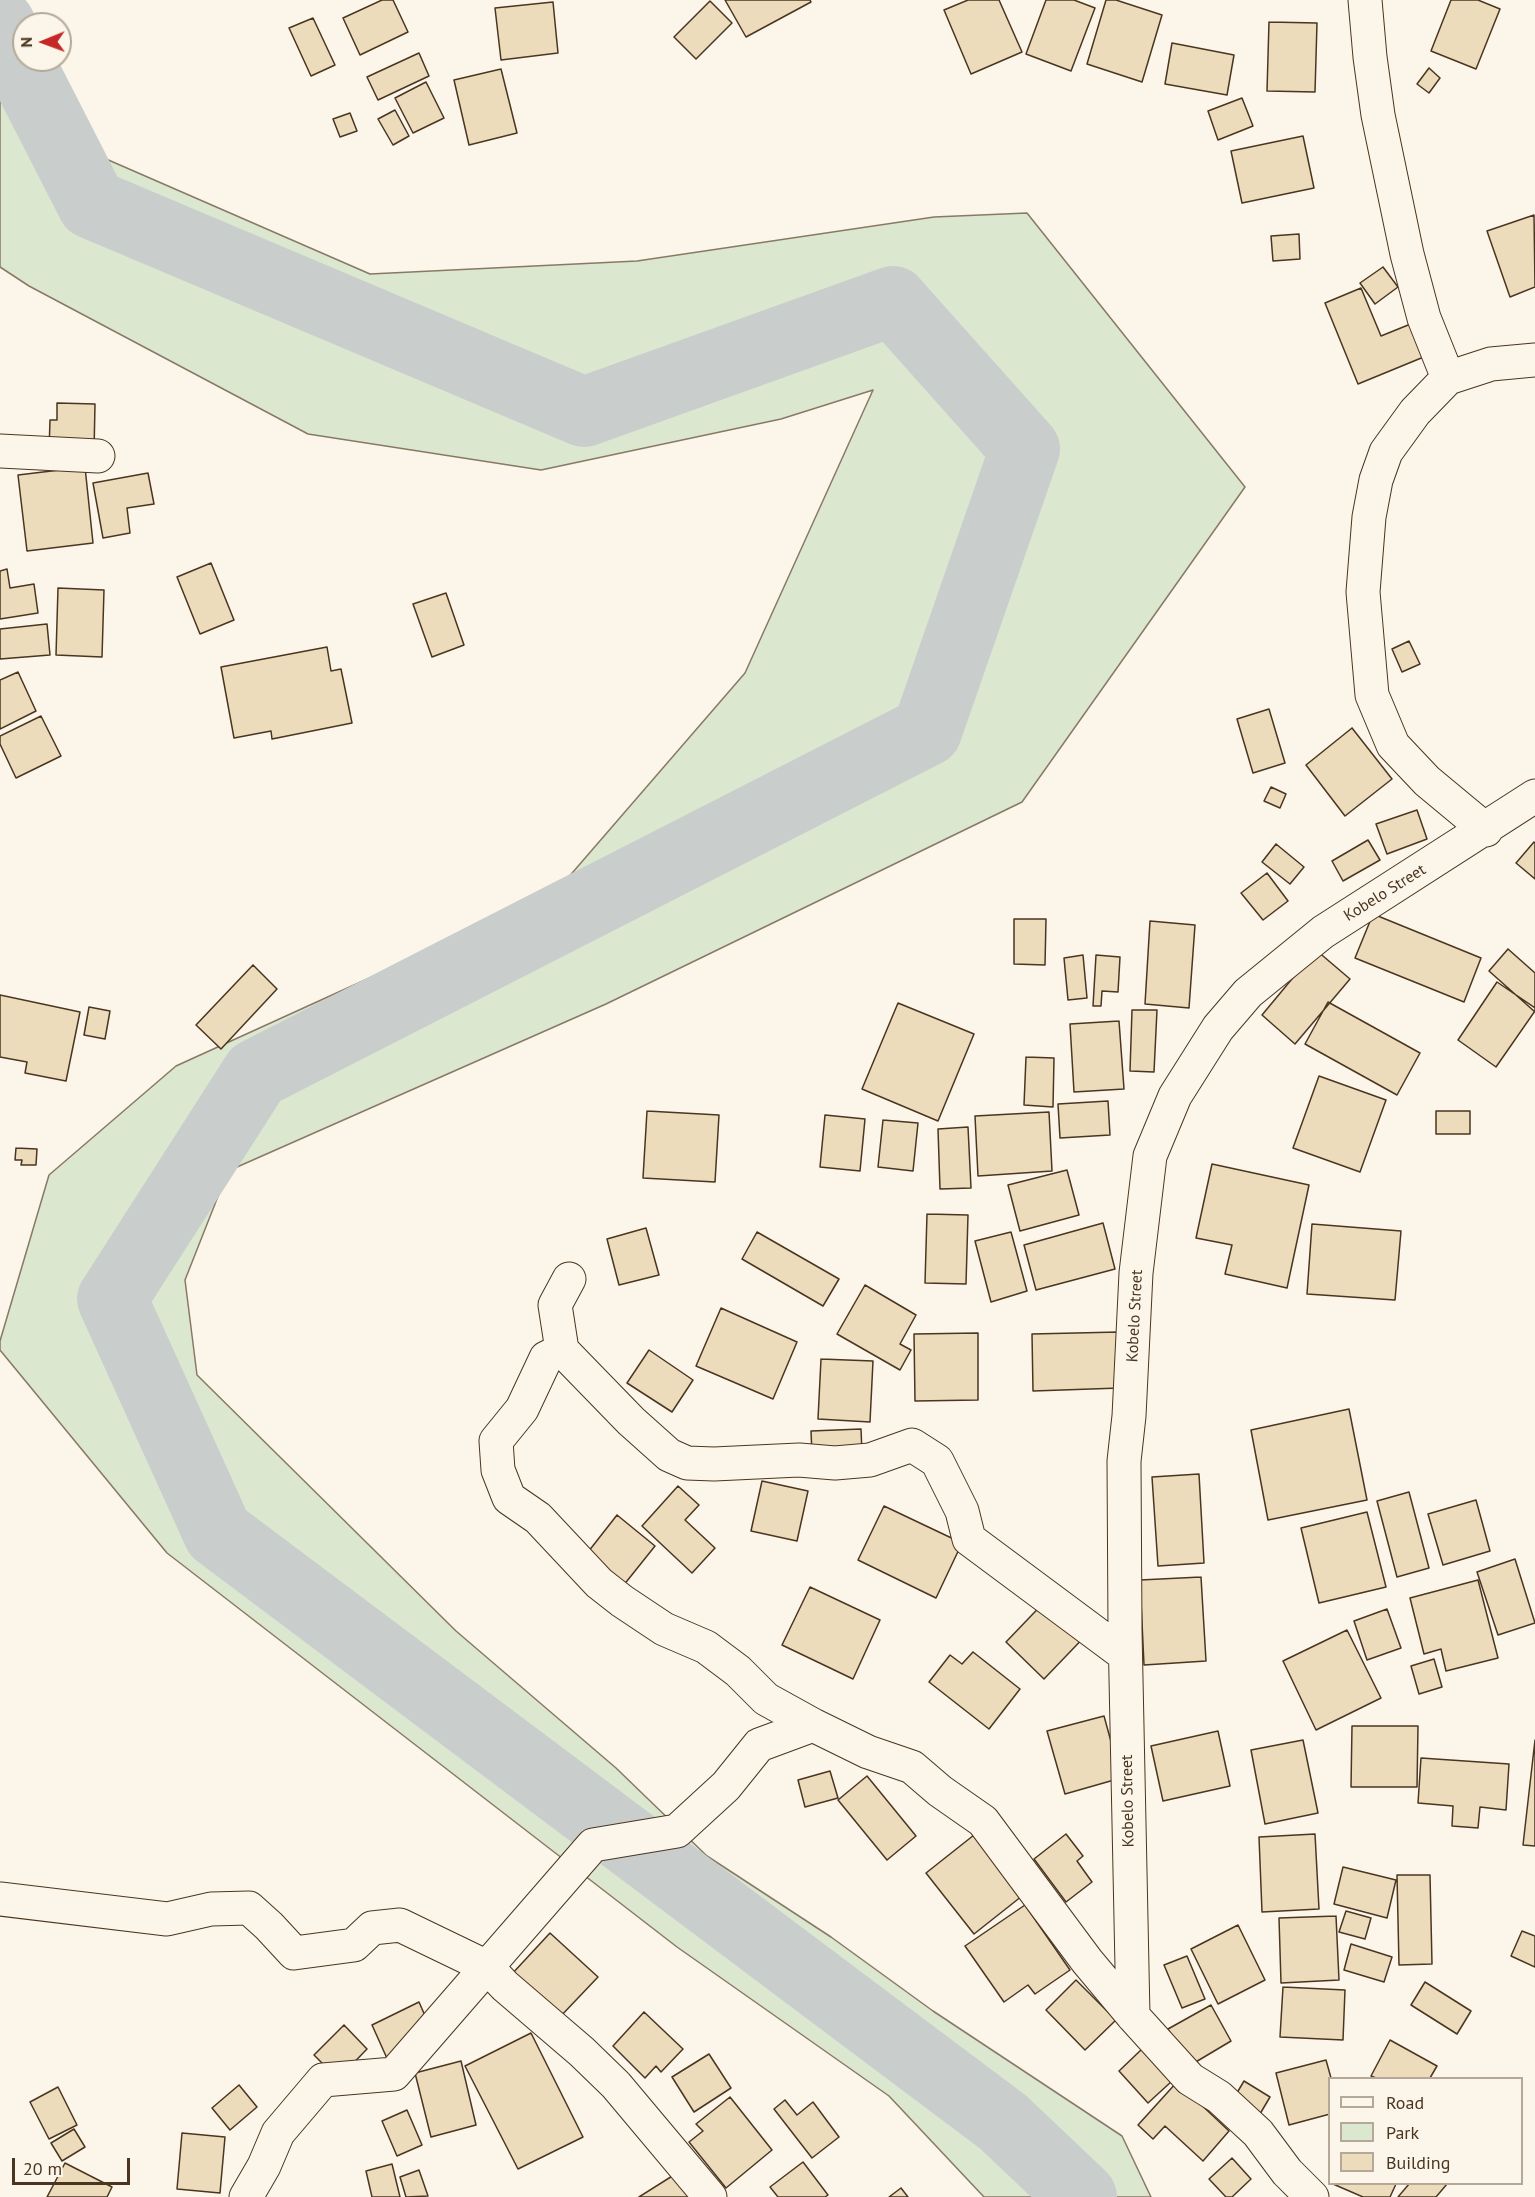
<!DOCTYPE html>
<html>
<head>
<meta charset="utf-8">
<style>
  body { margin:0 }
  #map { position:relative; width:1535px; height:2197px; overflow:hidden; background:#fbf6e9; font-family:"PT Sans",sans-serif }
  canvas { display:block }
  .legend { position:absolute; left:1328px; top:2077px; width:195px; height:108px; box-sizing:border-box; background:#fbf6e9; border:2px solid #b4a999; margin:0; padding:8px 10px; list-style:none; font-size:18px; color:#4a3520 }
  .legend li { display:flex; align-items:center; gap:12px; height:30px }
  .legend b { width:30px; border:2px solid #b4a999 }
  .north { position:absolute; left:12px; top:12px; width:60px; height:60px; box-sizing:border-box; background:#fbf6e9; border:2px solid #b4a999; border-radius:50%; rotate:269deg; font-size:16px; font-weight:700; line-height:24px; text-align:center; color:#4a3520 }
  .north::after { content:''; display:block; margin:auto; width:21px; height:27px; background:#c62828; clip-path:polygon(50% 0,100% 100%,50% 72%,0 100%) }
  .scale { position:absolute; left:12px; top:2158px; width:118px; height:27px; box-sizing:border-box; border:3px solid #4a3520; border-top:0; padding-left:8px; font-size:18px; line-height:21px; white-space:nowrap; color:#4a3520; -webkit-text-stroke:4px #fbf6e9; paint-order:stroke }
</style>
</head>
<body>
<div id="map">
<canvas width="1535" height="2197"></canvas>
<ul class="legend">
<li><b style="height:8px;background:#fbf6e9"></b>Road</li>
<li><b style="height:16px;background:#dce7d0"></b>Park</li>
<li><b style="height:16px;background:#ecdcbc"></b>Building</li>
</ul>
<div class="north">N</div>
<div class="scale">20 m</div>
</div>
<script>
const ctx = document.querySelector('canvas').getContext('2d');
ctx.lineJoin = 'round';
function fill(path, color) {
  ctx.fillStyle = color;
  ctx.fill(path, 'evenodd');
}
function shape(rows) {
  const path = new Path2D();
  for (const r of rows) {
    path.moveTo(r[0], r[1]);
    for (let i = 2; i < r.length; i += 2) path.lineTo(r[i], r[i + 1]);
  }
  return path;
}
function strokePath(path, color, width, dash) {
  ctx.strokeStyle = color;
  ctx.lineWidth = width;
  ctx.lineCap = dash ? 'butt' : 'round';
  ctx.setLineDash(dash || []);
  ctx.stroke(path);
}
function drawText(font, color, halo, rows, align = 'center') {
  ctx.font = font + ' "PT Sans",sans-serif';
  ctx.lineWidth = 4.5;
  ctx.setLineDash([]);
  ctx.textBaseline = 'middle';
  ctx.strokeStyle = halo;
  ctx.fillStyle = color;
  for (const [text, x, y, turn = 0] of rows) {
    ctx.save();
    ctx.translate(x, y);
    ctx.rotate((+turn || 0) * Math.PI / 180);
    ctx.textAlign = isNaN(turn) ? turn : align;
    if (halo) ctx.strokeText(text, 0, 0);
    ctx.fillText(text, 0, 0);
    ctx.restore();
  }
}
const green = shape([
  [0,41,35,128,370,274,637,261,934,217,1027,213,1245,487,1022,802,606,1004,228,1171,185,1280,197,1375,456,1631,616,1768,707,1856,831,1937,933,2011,1122,2136,1151,2197,984,2197,889,2096,677,1947,167,1553,0,1350,0,1341,49,1175,176,1066,554,894,745,673,873,390,781,419,541,470,308,434,29,286,0,267,0,41]
]);
fill(green, '#dce7d0');
strokePath(green, '#887966', 1.5);
strokePath(shape([
  [0,24,92,204,584,412,893,301,1025,449,927,731,256,1074,112,1299,218,1533,1003,2122,1082,2197]
]), '#c9cecd', 70);
const building = shape([
  [382,0,393,0,408,32,360,55,343,18,382,0],
  [725,0,810,0,811,2,746,37,725,0],
  [968,0,999,0,1022,52,971,74,944,10,968,0],
  [1046,0,1074,0,1095,8,1071,71,1026,54,1046,0],
  [1106,0,1116,0,1162,15,1142,82,1087,64,1106,0],
  [1451,0,1478,0,1500,9,1476,69,1431,51,1451,0],
  [710,1,732,23,696,59,674,37,710,1],
  [553,2,558,53,501,60,495,8,553,2],
  [313,18,335,65,311,76,289,28,313,18],
  [1269,22,1317,23,1315,92,1267,91,1269,22],
  [1172,43,1234,55,1227,95,1165,84,1172,43],
  [419,53,429,76,378,100,367,77,419,53],
  [1429,68,1440,78,1429,93,1417,84,1429,68],
  [501,69,517,133,469,145,454,80,501,69],
  [426,82,444,118,413,133,395,98,426,82],
  [1242,98,1253,126,1218,140,1208,111,1242,98],
  [395,110,409,136,393,145,378,119,395,110],
  [350,113,357,131,340,137,333,119,350,113],
  [1303,136,1314,188,1242,203,1231,151,1303,136],
  [1534,215,1535,287,1510,297,1487,231,1534,215],
  [1299,234,1300,259,1273,261,1271,236,1299,234],
  [1383,267,1398,287,1375,304,1360,283,1383,267],
  [1361,288,1381,336,1418,321,1431,354,1358,384,1325,303,1361,288],
  [57,403,95,404,94,452,49,451,50,420,57,420,57,403],
  [85,467,93,543,27,551,18,475,85,467],
  [148,473,154,504,127,508,130,533,103,538,93,483,148,473],
  [211,563,234,620,200,634,177,577,211,563],
  [7,569,10,588,34,584,38,613,0,619,0,571,7,569],
  [58,588,104,590,102,657,56,655,58,588],
  [446,593,464,645,432,657,413,604,446,593],
  [47,624,50,655,0,659,0,629,47,624],
  [1409,641,1420,664,1402,672,1392,649,1409,641],
  [327,647,331,671,341,669,352,723,272,739,271,731,234,738,221,667,327,647],
  [18,672,36,711,0,729,0,680,18,672],
  [1269,709,1285,763,1253,773,1237,719,1269,709],
  [41,716,61,756,16,778,0,744,0,736,41,716],
  [1352,728,1392,779,1345,816,1306,765,1352,728],
  [1271,787,1286,794,1280,808,1264,801,1271,787],
  [1417,810,1427,839,1387,854,1376,824,1417,810],
  [1368,840,1380,860,1343,881,1332,861,1368,840],
  [1534,842,1535,843,1535,879,1516,863,1534,842],
  [1276,844,1304,867,1290,884,1262,862,1276,844],
  [1267,873,1288,901,1263,920,1241,893,1267,873],
  [1373,914,1481,958,1464,1002,1355,958,1373,914],
  [1014,919,1046,919,1045,965,1014,964,1014,919],
  [1150,921,1195,925,1189,1008,1145,1004,1150,921],
  [1508,949,1535,973,1535,1012,1489,971,1508,949],
  [1316,950,1350,979,1295,1044,1262,1015,1316,950],
  [1083,955,1087,998,1068,1000,1064,958,1083,955],
  [1096,955,1120,957,1118,992,1102,991,1101,1006,1093,1006,1096,955],
  [253,965,277,989,221,1049,196,1025,253,965],
  [1497,982,1535,1008,1535,1011,1496,1067,1458,1040,1497,982],
  [0,995,80,1012,66,1081,25,1073,27,1062,0,1057,0,995],
  [1328,1002,1420,1053,1397,1095,1305,1044,1328,1002],
  [898,1003,974,1034,938,1121,862,1089,898,1003],
  [89,1007,110,1011,105,1039,84,1035,89,1007],
  [1132,1010,1157,1010,1154,1072,1130,1071,1132,1010],
  [1119,1021,1124,1089,1074,1092,1070,1024,1119,1021],
  [1026,1057,1054,1058,1053,1107,1024,1105,1026,1057],
  [1319,1076,1386,1100,1360,1172,1293,1148,1319,1076],
  [1108,1101,1110,1135,1060,1138,1058,1104,1108,1101],
  [647,1111,719,1115,715,1182,643,1178,647,1111],
  [1436,1111,1470,1111,1470,1134,1436,1134,1436,1111],
  [1049,1112,1052,1171,978,1176,975,1116,1049,1112],
  [825,1115,865,1119,860,1171,820,1167,825,1115],
  [883,1120,918,1123,913,1171,878,1167,883,1120],
  [968,1127,971,1188,940,1189,938,1129,968,1127],
  [16,1148,37,1149,36,1165,21,1165,22,1160,15,1160,16,1148],
  [1212,1164,1309,1185,1287,1288,1225,1274,1232,1245,1196,1238,1212,1164],
  [1067,1170,1079,1215,1020,1231,1008,1185,1067,1170],
  [927,1214,968,1215,966,1284,925,1283,927,1214],
  [1103,1223,1115,1269,1036,1290,1024,1245,1103,1223],
  [1312,1224,1401,1231,1395,1300,1307,1294,1312,1224],
  [646,1228,659,1275,619,1285,607,1239,646,1228],
  [757,1232,839,1279,823,1306,742,1259,757,1232],
  [1011,1232,1027,1291,991,1302,975,1241,1011,1232],
  [865,1285,916,1315,900,1344,911,1350,900,1370,837,1334,865,1285],
  [721,1308,797,1342,773,1399,696,1366,721,1308],
  [1119,1332,1120,1388,1033,1391,1032,1334,1119,1332],
  [978,1333,978,1400,915,1401,914,1334,978,1333],
  [649,1350,693,1380,672,1412,627,1383,649,1350],
  [821,1359,873,1361,870,1422,818,1419,821,1359],
  [1349,1409,1367,1500,1268,1520,1251,1430,1349,1409],
  [861,1429,862,1453,812,1455,811,1431,861,1429],
  [1199,1474,1204,1563,1158,1566,1152,1477,1199,1474],
  [762,1481,808,1491,797,1541,751,1531,762,1481],
  [678,1486,699,1505,685,1520,715,1548,692,1573,642,1526,678,1486],
  [1409,1492,1429,1568,1397,1577,1377,1501,1409,1492],
  [1476,1500,1490,1551,1443,1565,1428,1514,1476,1500],
  [884,1506,962,1543,936,1598,858,1560,884,1506],
  [1367,1512,1386,1587,1319,1603,1301,1528,1367,1512],
  [617,1515,655,1546,619,1591,581,1561,617,1515],
  [1515,1559,1535,1623,1498,1635,1477,1572,1515,1559],
  [1201,1577,1206,1661,1144,1665,1140,1580,1201,1577],
  [1478,1580,1498,1658,1446,1671,1441,1649,1424,1654,1410,1598,1478,1580],
  [810,1587,880,1620,853,1679,782,1645,810,1587],
  [1053,1593,1091,1630,1044,1679,1006,1642,1053,1593],
  [1387,1609,1401,1648,1367,1660,1354,1621,1387,1609],
  [1347,1630,1381,1698,1316,1730,1283,1661,1347,1630],
  [973,1652,1020,1689,989,1729,929,1682,950,1655,962,1664,973,1652],
  [1434,1659,1442,1687,1419,1694,1411,1666,1434,1659],
  [1104,1716,1121,1778,1065,1794,1047,1731,1104,1716],
  [1352,1726,1418,1726,1417,1787,1351,1787,1352,1726],
  [1218,1731,1230,1786,1163,1801,1151,1746,1218,1731],
  [1303,1740,1318,1813,1265,1824,1251,1750,1303,1740],
  [1535,1740,1535,1846,1523,1845,1535,1740],
  [1421,1758,1509,1764,1506,1810,1480,1807,1478,1828,1452,1826,1453,1806,1418,1803,1421,1758],
  [830,1771,838,1798,805,1807,798,1780,830,1771],
  [867,1776,916,1836,887,1860,838,1800,867,1776],
  [1066,1834,1083,1856,1077,1861,1092,1882,1066,1902,1034,1859,1066,1834],
  [1315,1834,1319,1909,1262,1912,1259,1837,1315,1834],
  [974,1835,1022,1896,974,1934,926,1873,974,1835],
  [1343,1867,1396,1880,1387,1918,1334,1904,1343,1867],
  [1397,1875,1430,1875,1432,1964,1399,1965,1397,1875],
  [1025,1905,1070,1970,1035,1994,1028,1985,1004,2002,965,1946,1025,1905],
  [1346,1911,1371,1918,1365,1939,1339,1932,1346,1911],
  [1336,1916,1339,1980,1281,1983,1279,1918,1336,1916],
  [1238,1925,1265,1980,1218,2004,1191,1949,1238,1925],
  [1522,1931,1535,1936,1535,1967,1511,1956,1522,1931],
  [550,1933,598,1977,558,2019,511,1975,550,1933],
  [1351,1944,1392,1957,1384,1982,1344,1970,1351,1944],
  [1187,1956,1205,1999,1182,2008,1164,1965,1187,1956],
  [1076,1980,1116,2020,1085,2050,1046,2010,1076,1980],
  [1425,1982,1471,2011,1457,2034,1411,2005,1425,1982],
  [1283,1987,1345,1990,1343,2040,1280,2037,1283,1987],
  [419,2002,437,2043,390,2065,372,2025,419,2002],
  [1211,2005,1231,2041,1189,2066,1168,2029,1211,2005],
  [644,2012,683,2049,661,2072,656,2066,645,2078,613,2046,644,2012],
  [344,2025,367,2049,338,2079,314,2055,344,2025],
  [531,2033,583,2137,518,2169,465,2066,531,2033],
  [1390,2040,1437,2066,1430,2078,1376,2078,1371,2076,1390,2040],
  [1142,2049,1172,2081,1148,2103,1119,2071,1142,2049],
  [709,2054,731,2088,694,2112,672,2077,709,2054],
  [1326,2060,1331,2078,1330,2078,1330,2114,1289,2125,1276,2073,1326,2060],
  [461,2061,476,2125,431,2137,415,2073,461,2061],
  [1244,2081,1270,2097,1257,2119,1231,2103,1244,2081],
  [1177,2082,1229,2131,1203,2161,1165,2126,1153,2139,1138,2125,1177,2082],
  [239,2085,257,2107,230,2130,212,2108,239,2085],
  [58,2087,77,2125,49,2139,30,2102,58,2087],
  [730,2097,772,2150,726,2188,689,2142,703,2131,696,2124,730,2097],
  [785,2100,797,2115,813,2102,839,2137,812,2158,774,2109,785,2100],
  [407,2110,422,2145,397,2156,382,2121,407,2110],
  [74,2129,85,2147,62,2161,51,2143,74,2129],
  [182,2133,225,2137,220,2193,177,2189,182,2133],
  [1232,2158,1251,2179,1232,2197,1226,2197,1209,2179,1232,2158],
  [803,2162,828,2195,825,2197,778,2197,770,2187,803,2162],
  [65,2163,112,2187,107,2197,47,2197,65,2163],
  [392,2164,400,2197,372,2197,366,2171,392,2164],
  [685,2168,704,2197,639,2197,685,2168],
  [419,2170,428,2196,406,2197,400,2177,419,2170],
  [1333,2184,1396,2184,1390,2197,1363,2197,1333,2184],
  [1409,2184,1447,2184,1436,2197,1398,2197,1409,2184],
  [901,2188,908,2197,889,2197,901,2188]
]);
fill(building, '#ecdcbc');
strokePath(building, '#4a3520', 1.5);
const street = shape([
  [1365,0,1370,57,1378,115,1407,254,1424,318,1448,378],
  [0,451,98,456],
  [1486,830,1427,781,1393,745,1372,695,1363,592,1369,517,1376,480,1386,452,1415,412,1448,378,1491,364,1535,360],
  [569,1279,555,1305,562,1350,631,1421,669,1455,687,1463,714,1464,799,1460,835,1463,870,1460,912,1445,937,1461,962,1511,969,1539,1125,1655],
  [562,1350,546,1358,522,1409,496,1441,498,1470,509,1498,538,1518,599,1583,622,1601,664,1629,706,1647,738,1671,766,1699,813,1725],
  [0,1899,167,1919,211,1909,249,1908,269,1926,294,1953,354,1945,372,1928,400,1925,487,1967,505,1986,582,2052,616,2085,710,2197],
  [1133,2016,1125,1630,1124,1461,1129,1416,1136,1273,1150,1156,1175,1096,1218,1028,1248,993,1323,932,1535,796],
  [246,2197,264,2166,278,2133,323,2080,394,2074,593,1845,677,1831,726,1786,759,1745,813,1725,868,1752,912,1767,940,1791,983,1821,1087,1961,1133,2016,1190,2079,1219,2097,1258,2133,1287,2172,1312,2197]
]);
strokePath(street, '#4a3520', 35);
strokePath(street, '#fbf6e9', 33);
drawText('16px', '#4a3520', '#fbf6e9', [
  ["Kobelo Street",1385,893,-32],
  ["Kobelo Street",1135,1316,-87],
  ["Kobelo Street",1128,1801,-91]
]);
</script>
</body>
</html>
